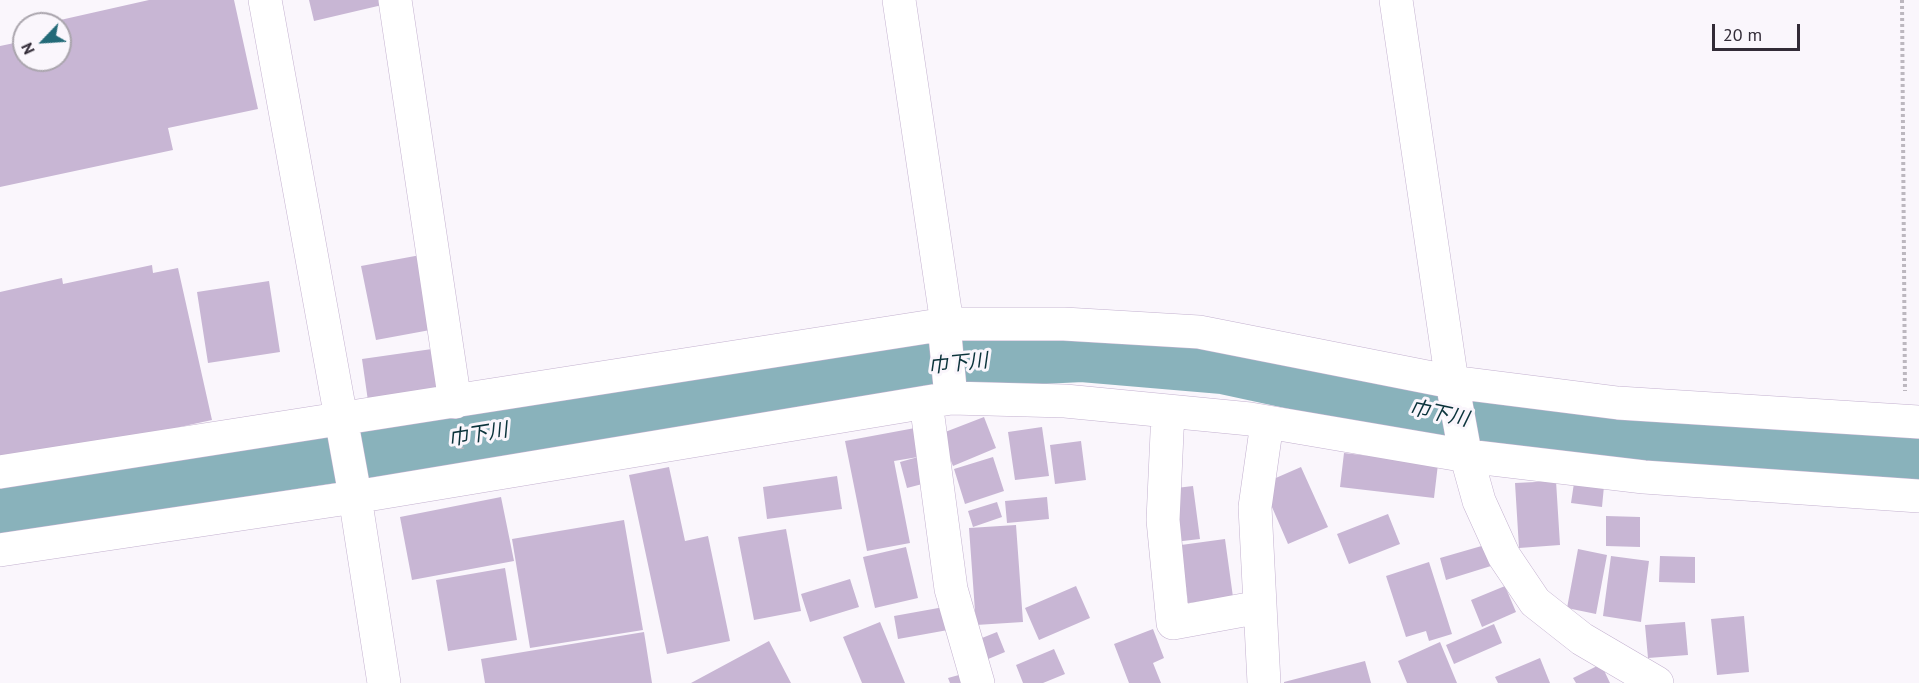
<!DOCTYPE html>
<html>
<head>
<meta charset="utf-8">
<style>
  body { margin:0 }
  #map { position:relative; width:1919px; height:683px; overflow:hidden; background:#faf6fc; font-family:"PT Sans",sans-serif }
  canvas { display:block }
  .north { position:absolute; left:12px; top:12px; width:60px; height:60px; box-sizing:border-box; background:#faf6fc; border:2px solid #aaa5ad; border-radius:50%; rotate:245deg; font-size:16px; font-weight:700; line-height:24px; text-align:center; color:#322b37 }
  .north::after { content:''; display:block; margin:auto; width:21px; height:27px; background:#236a78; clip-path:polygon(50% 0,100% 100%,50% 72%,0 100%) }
  .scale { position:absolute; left:1712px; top:24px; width:88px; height:27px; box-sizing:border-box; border:3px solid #322b37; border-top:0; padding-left:8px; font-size:18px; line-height:21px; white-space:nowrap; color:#322b37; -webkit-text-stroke:4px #faf6fc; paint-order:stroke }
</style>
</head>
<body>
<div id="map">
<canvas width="1919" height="683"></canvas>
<div class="north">N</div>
<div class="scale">20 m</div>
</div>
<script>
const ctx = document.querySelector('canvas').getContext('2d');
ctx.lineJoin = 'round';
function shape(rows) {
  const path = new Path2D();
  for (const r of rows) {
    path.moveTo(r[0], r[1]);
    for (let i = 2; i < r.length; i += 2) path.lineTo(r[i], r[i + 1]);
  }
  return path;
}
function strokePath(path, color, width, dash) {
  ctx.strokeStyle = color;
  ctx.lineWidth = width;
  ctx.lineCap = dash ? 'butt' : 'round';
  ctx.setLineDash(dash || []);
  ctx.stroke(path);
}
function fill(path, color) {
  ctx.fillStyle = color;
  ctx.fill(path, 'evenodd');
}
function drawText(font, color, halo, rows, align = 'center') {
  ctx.font = font + ' "PT Sans","Noto Sans JP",sans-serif';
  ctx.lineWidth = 6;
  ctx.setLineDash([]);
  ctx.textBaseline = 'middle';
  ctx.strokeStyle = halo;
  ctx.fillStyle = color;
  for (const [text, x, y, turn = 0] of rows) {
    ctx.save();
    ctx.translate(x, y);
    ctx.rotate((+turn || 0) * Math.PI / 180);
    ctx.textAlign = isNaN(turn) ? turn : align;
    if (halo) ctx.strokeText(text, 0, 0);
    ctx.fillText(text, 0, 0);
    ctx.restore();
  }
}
strokePath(shape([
  [0,508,958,362,1082,356,1223,368,1473,422,1561,435,1650,446,1919,462]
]), '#89b2bb', 52);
fill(shape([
  [149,0,234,0,258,109,168,128,173,150,0,187,0,46,24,41,24,60,60,60,60,24,47,23],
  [309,0,394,0,395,2,314,21],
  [426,254,441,328,376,340,361,266],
  [152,265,153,273,178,268,212,420,0,466,0,292,62,278,63,284],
  [269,281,280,352,208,363,197,292],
  [439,348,446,396,369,408,362,359],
  [984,417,996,448,953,466,940,434],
  [1042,427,1049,476,1015,480,1008,432],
  [915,428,930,482,907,488,900,462,918,457,894,461,910,543,867,551,845,441],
  [1081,441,1086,480,1055,484,1050,445],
  [1344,453,1438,464,1434,498,1340,487],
  [993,457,1004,491,965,504,954,469],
  [669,467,685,541,708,536,730,641,667,654,629,475],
  [1301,467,1328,527,1288,544,1262,484],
  [837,476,842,509,767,519,763,487],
  [1556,481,1560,545,1519,548,1515,483],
  [1574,483,1604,486,1602,507,1571,503],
  [1193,486,1200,539,1174,542,1168,489],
  [501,497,514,561,412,580,400,517],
  [1047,497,1049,519,1007,523,1005,501],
  [997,502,1002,517,973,527,968,511],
  [1388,514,1400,544,1349,564,1337,534],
  [1606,516,1640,517,1640,547,1606,546],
  [624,520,643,630,530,648,512,539],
  [1016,525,1023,622,976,625,969,528],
  [786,529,801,611,754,620,738,537],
  [1225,539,1233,597,1188,603,1181,545],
  [1485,545,1491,566,1446,580,1440,558],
  [906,547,918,598,875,608,863,557],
  [1578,549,1607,555,1596,614,1567,608],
  [1611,556,1649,561,1641,622,1603,616],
  [1660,556,1695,557,1695,583,1659,582],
  [1429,562,1452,634,1429,641,1426,631,1406,637,1386,576],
  [505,568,517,640,448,651,436,580],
  [850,579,859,607,810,622,801,594],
  [1076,586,1090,618,1039,640,1025,608],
  [1505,586,1516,612,1482,627,1471,600],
  [944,607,948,630,898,639,894,616],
  [1744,616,1749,672,1717,675,1711,619],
  [880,622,905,683,862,683,843,637],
  [1685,622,1688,655,1648,658,1645,625],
  [1494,624,1502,643,1454,664,1446,645],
  [1153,629,1164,658,1153,663,1161,683,1129,683,1114,644],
  [644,632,652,683,485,683,481,659],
  [997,632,1005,652,981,662,972,642],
  [769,641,791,683,691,683],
  [1440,642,1457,683,1407,683,1398,661],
  [1054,649,1065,674,1043,683,1023,683,1016,665],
  [1540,658,1550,683,1498,683,1495,677],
  [1365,661,1371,683,1284,683,1284,682],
  [1601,664,1610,683,1576,683,1573,678],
  [966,673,969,683,950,683,948,678]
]), '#c8b6d4');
const minor = shape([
  [265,0,353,484,384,683],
  [395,0,455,402],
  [899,0,946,317,945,335,951,398],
  [1396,0,1452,382,1464,447,1479,501,1504,556,1535,602,1582,639,1657,683],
  [926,402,951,589,978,683],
  [1168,411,1163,520,1173,623,1260,607],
  [0,472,946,324,1064,324,1199,332,1452,382,1618,403,1919,422],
  [0,550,355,497,951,398,1065,401,1250,419,1467,456,1644,477,1919,496],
  [1264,683,1255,507,1267,423]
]);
strokePath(minor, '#c3b1cf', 34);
strokePath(shape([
  [1902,0,1905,391],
  [459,430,462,449]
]), '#bcb7bf', 4, [3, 3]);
strokePath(minor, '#fff', 33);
drawText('italic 20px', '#0b333b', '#faf6fc', [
  ["巾下川",958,364,-6],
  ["巾下川",1439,414,12],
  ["巾下川",478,435,-9]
]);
</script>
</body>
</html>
